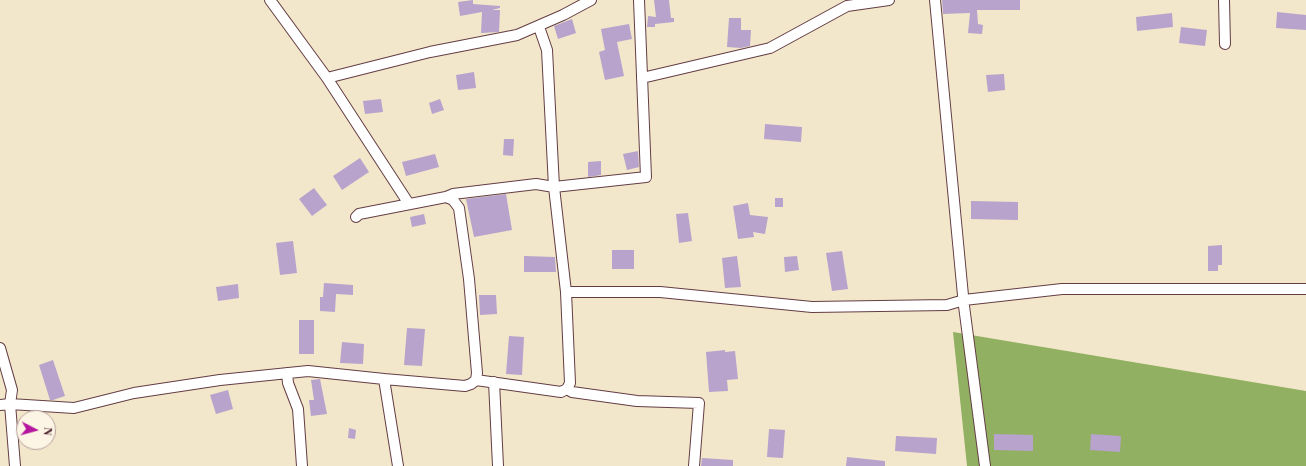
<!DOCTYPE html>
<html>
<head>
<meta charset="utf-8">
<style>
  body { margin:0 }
  #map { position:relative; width:1306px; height:466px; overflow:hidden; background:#f3e7cb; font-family:"Libre Bodoni",serif }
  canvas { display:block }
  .north { position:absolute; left:16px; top:410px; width:40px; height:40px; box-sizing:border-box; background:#fcf5e5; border:1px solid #b59f9b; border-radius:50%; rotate:96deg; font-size:11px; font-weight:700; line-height:16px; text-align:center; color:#4a1f2b }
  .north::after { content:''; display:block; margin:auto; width:14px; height:18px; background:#b5179e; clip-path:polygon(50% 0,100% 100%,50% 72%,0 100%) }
</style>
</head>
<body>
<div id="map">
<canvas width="1306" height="466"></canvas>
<div class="north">N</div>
</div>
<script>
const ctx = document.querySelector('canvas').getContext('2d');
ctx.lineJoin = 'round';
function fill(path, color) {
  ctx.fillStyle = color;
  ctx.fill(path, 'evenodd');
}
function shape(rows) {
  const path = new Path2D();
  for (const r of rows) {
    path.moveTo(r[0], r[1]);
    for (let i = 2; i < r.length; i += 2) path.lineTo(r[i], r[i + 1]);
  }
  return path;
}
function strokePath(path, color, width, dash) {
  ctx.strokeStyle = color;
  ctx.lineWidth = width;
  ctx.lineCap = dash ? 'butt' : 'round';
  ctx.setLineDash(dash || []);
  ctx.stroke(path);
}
fill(shape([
  [953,332,1306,391,1306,466,967,466]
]), '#91b062');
fill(shape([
  [473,0,473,4,500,6,500,8,492,10,500,10,499,32,481,33,482,12,460,16,458,2],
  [654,0,669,0,671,18,674,18,674,22,655,24,655,27,647,27,648,16,656,17],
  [942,0,1020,0,1020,10,977,10,978,24,983,25,982,34,968,33,970,13,943,14],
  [1277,12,1306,15,1306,30,1276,28],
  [1172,13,1173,27,1137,31,1136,17],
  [729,18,741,18,741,30,751,30,750,46,741,48,727,47],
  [572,19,576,33,558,39,554,26],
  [629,24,632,39,617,42,624,76,605,80,599,52,605,50,601,29],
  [1181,27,1207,30,1205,46,1179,43],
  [474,72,476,88,458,90,456,75],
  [1004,74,1005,90,988,92,986,75],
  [381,99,383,112,365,114,363,101],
  [440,99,444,110,432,114,429,103],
  [765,124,802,127,801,142,764,139],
  [504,139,514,139,513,156,503,155],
  [638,151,639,167,627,170,623,154],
  [435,154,439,167,406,176,402,162],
  [360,158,369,172,342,190,333,176],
  [601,161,601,175,588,177,588,162],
  [314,188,327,205,312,216,299,199],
  [506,194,512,230,474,237,466,199],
  [775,198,783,198,783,207,775,207],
  [971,201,1018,202,1018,220,971,219],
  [748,203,750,215,768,217,765,234,753,232,754,237,738,239,733,206],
  [688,213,692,241,679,243,676,214],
  [424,214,426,224,412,227,410,217],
  [293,241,297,273,280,275,276,243],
  [1222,245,1222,265,1218,265,1218,271,1208,271,1208,246],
  [612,250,634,250,634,269,612,269],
  [842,251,848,289,832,291,826,253],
  [524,256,555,257,556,272,524,272],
  [737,256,741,287,725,288,722,258],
  [797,256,799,270,785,272,784,257],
  [324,283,353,285,353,295,336,294,335,312,320,311,320,297,323,297],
  [238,284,239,298,218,301,216,287],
  [479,295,496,295,497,314,480,315],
  [299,320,314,320,314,354,299,354],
  [407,328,425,329,422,366,404,365],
  [509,336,524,337,522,375,506,374],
  [342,342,364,344,363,364,340,363],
  [725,350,725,352,735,351,738,379,727,380,728,391,709,392,706,352],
  [53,360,65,396,53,400,50,400,39,365],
  [320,379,327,414,311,416,309,400,314,400,311,380],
  [228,390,233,409,216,414,210,395],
  [349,428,356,430,355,439,348,438],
  [769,429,785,430,783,458,767,457],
  [994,434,1033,435,1033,451,994,450],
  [1091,434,1121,436,1120,452,1090,450],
  [896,436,937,438,936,454,895,451],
  [847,457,885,461,885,466,846,466],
  [702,458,733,460,733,466,701,466]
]), '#b7a3cc');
const minor = shape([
  [270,0,327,78,409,204],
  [935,0,964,306,985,466],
  [1224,0,1225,44],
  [327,78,430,52,517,35,563,15,591,0],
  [642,78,770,48,847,6,889,0],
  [446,197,453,194,536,184,554,187,646,177,639,0],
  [356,217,359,214,446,197,453,200,459,208,469,279,477,373,476,380,471,384,465,386,384,379],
  [566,292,660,292,812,307,947,305,964,300,1062,289,1306,289],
  [0,348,12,390,10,404,74,408,134,393,220,380,308,371,384,379,398,466],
  [287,373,288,383,298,409,302,466],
  [476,380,561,392,567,389,570,383,566,292,554,187,547,50,539,27],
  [494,382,498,466],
  [567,389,572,392,637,401,699,403,694,466],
  [0,405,10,404,15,466]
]);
strokePath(minor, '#633d43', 12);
strokePath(minor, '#fff', 10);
</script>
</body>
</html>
